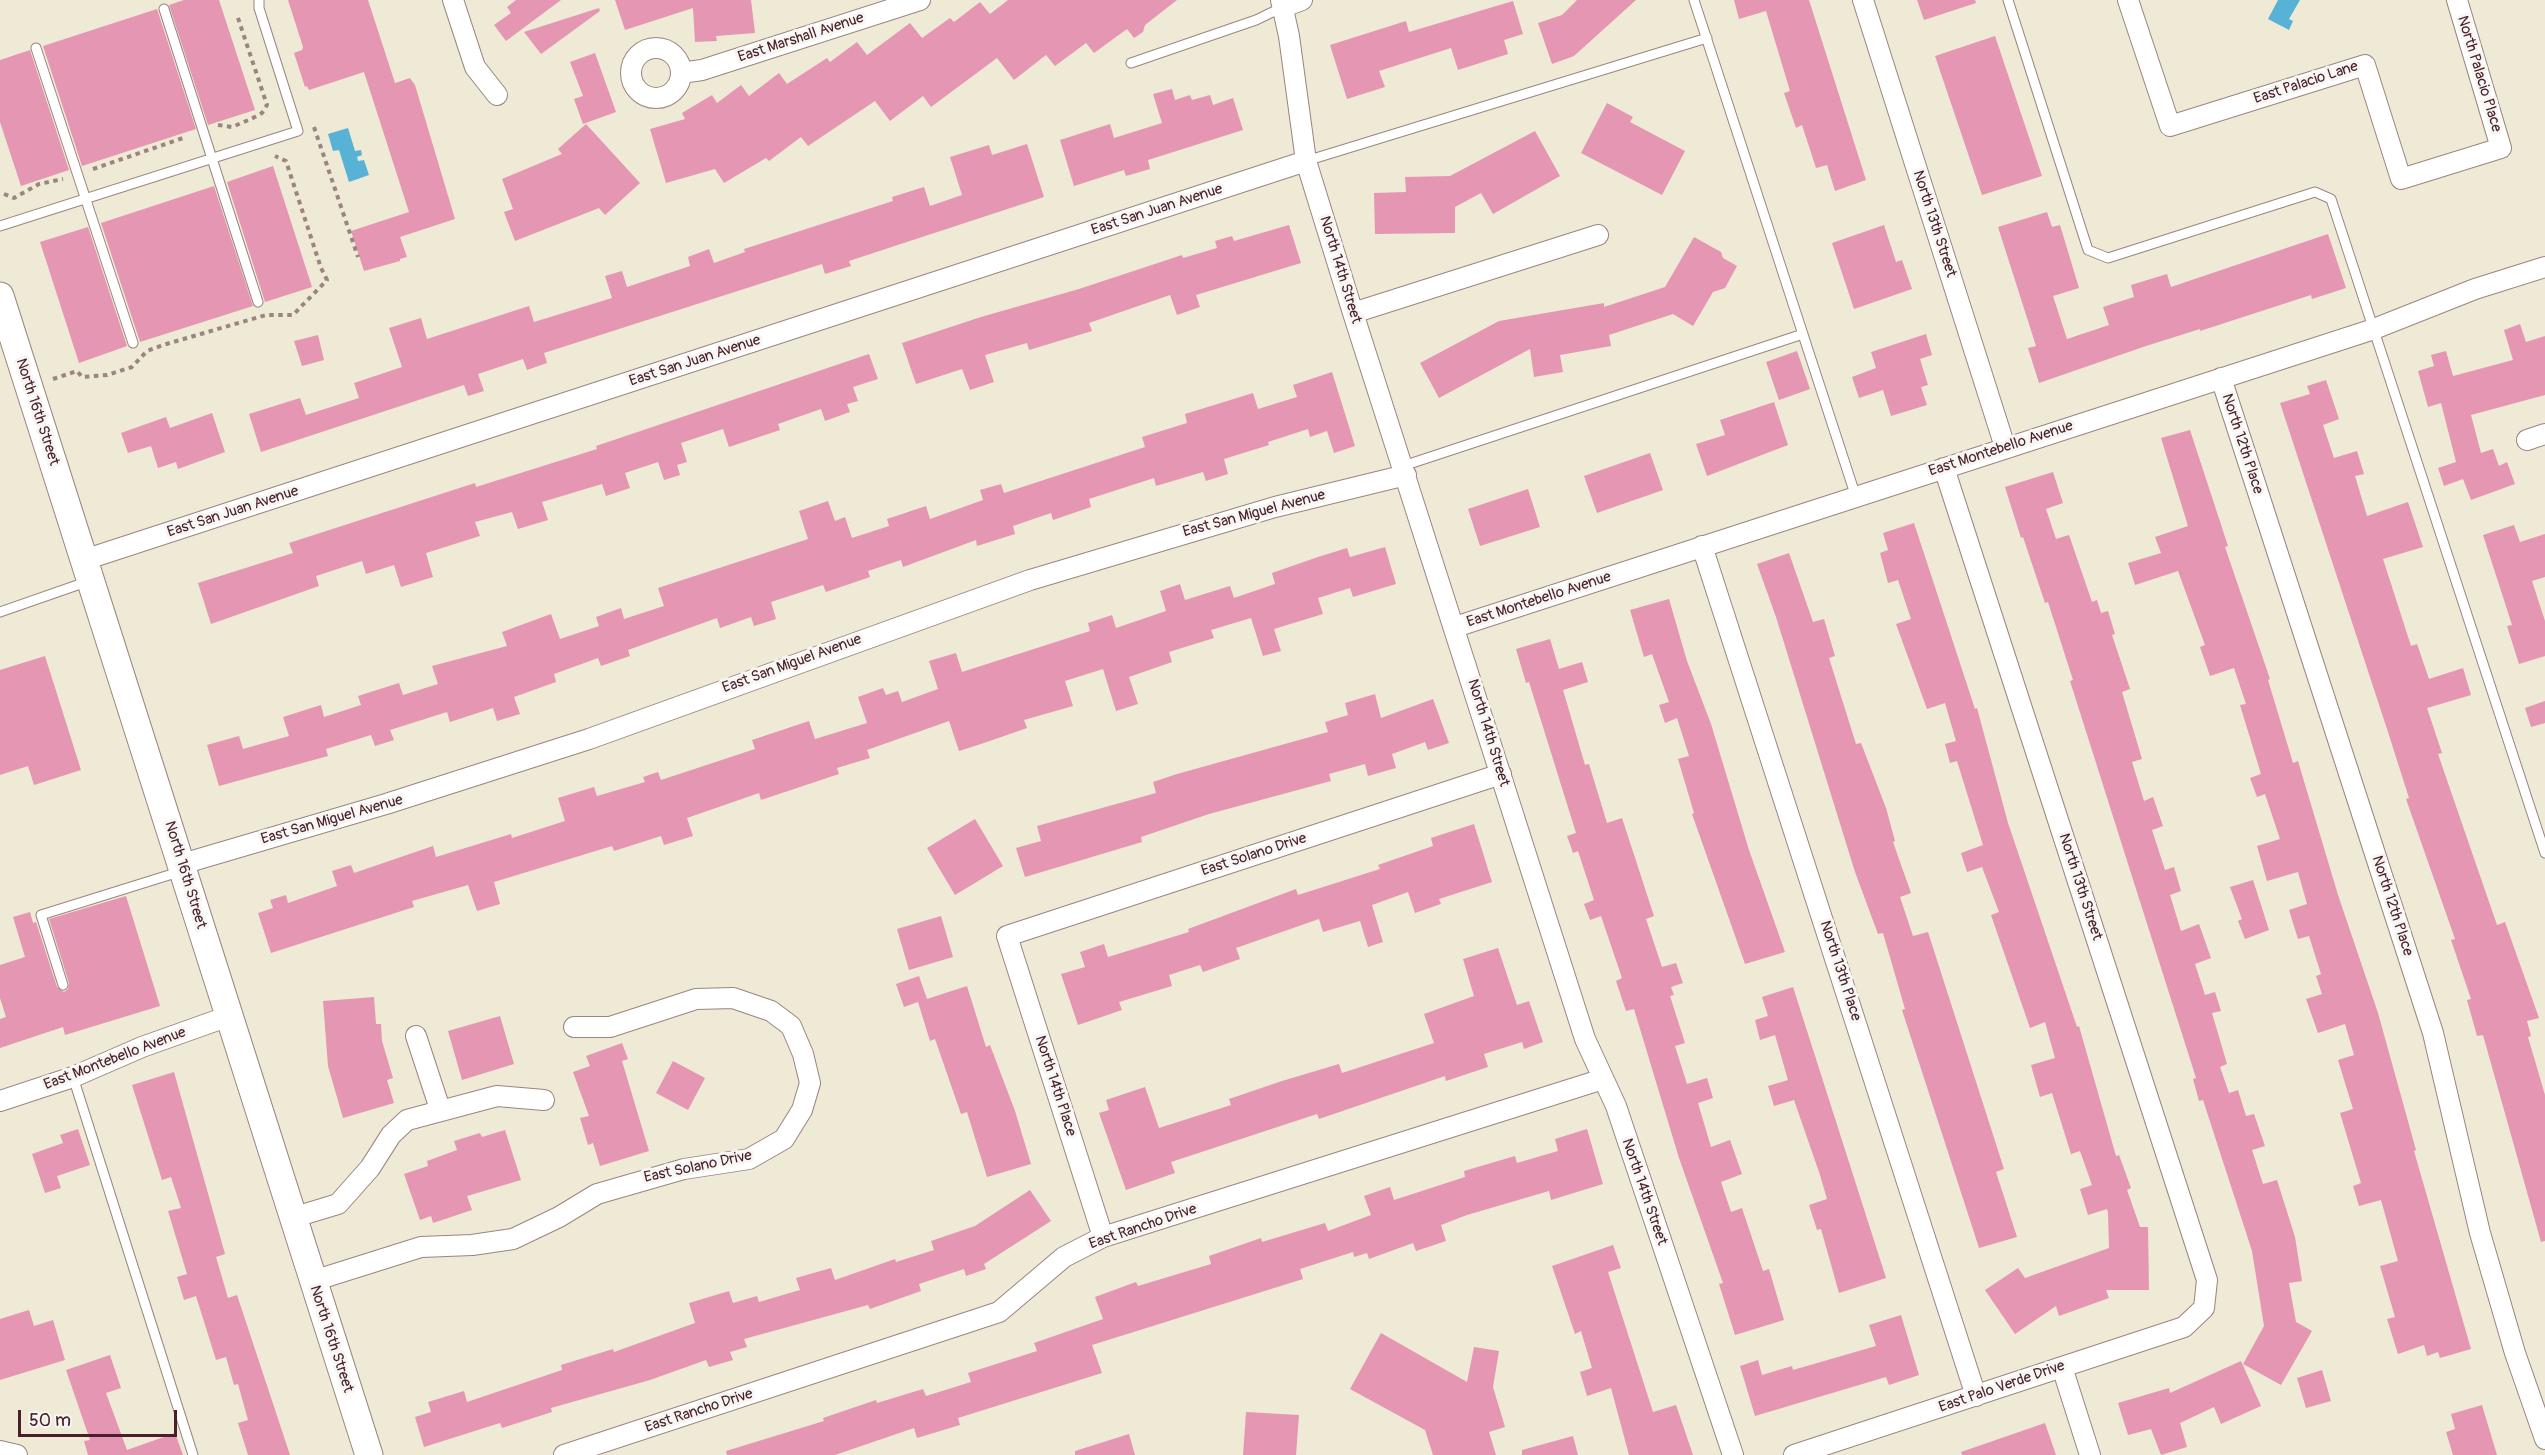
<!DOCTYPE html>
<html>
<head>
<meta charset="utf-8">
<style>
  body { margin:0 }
  #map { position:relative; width:2545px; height:1455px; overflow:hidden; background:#eeead5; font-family:Pangolin,sans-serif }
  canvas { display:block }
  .scale { position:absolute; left:18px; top:1410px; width:159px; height:27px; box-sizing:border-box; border:3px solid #4a1f2b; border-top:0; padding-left:8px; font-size:18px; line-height:21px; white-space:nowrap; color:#4a1f2b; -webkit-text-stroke:4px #f6f6f2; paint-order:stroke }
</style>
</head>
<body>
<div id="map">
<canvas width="2545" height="1455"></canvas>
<div class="scale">50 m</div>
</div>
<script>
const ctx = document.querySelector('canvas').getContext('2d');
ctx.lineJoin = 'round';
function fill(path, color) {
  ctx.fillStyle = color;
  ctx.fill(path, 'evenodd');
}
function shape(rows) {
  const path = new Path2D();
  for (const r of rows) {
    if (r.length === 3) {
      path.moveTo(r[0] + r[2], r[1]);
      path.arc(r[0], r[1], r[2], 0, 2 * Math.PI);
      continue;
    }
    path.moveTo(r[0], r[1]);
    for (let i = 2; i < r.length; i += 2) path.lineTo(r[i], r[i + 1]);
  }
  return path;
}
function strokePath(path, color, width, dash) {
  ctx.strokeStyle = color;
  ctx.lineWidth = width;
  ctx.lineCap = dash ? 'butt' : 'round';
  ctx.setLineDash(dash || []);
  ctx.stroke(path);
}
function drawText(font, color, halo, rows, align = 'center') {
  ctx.font = font + ' Pangolin,sans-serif';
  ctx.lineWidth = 6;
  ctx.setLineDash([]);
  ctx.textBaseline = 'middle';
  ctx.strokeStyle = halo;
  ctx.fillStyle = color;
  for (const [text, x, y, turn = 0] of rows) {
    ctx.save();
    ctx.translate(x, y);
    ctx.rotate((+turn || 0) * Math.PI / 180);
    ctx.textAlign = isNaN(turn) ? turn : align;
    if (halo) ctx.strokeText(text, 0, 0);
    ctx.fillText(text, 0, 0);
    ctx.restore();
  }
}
fill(shape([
  [2278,0,2300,0,2289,19,2293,21,2289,30,2268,19],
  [348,128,355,151,361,150,362,155,357,157,358,161,364,160,369,175,349,182,339,150,333,151,328,134]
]), '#57b2d5');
fill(shape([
  [184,0,219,0,255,110,208,125,169,5],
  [288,0,368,0,395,83,410,78,415,85,455,219,400,237,407,257,400,259,400,261,364,271,351,231,409,212,364,72,309,90,307,86,305,87,294,53,302,50,303,47],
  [516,0,561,0,506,41,494,25,511,13,507,7],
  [615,0,751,0,755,33,716,36,717,41,695,42,693,8,625,30],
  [1008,0,1177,0,1145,25,1143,32,1134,38,1127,29,1094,53,1086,43,1055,66,1046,55,1014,80,997,58,931,107,923,96,890,121,875,101,808,146,801,137,769,161,766,158,724,183,715,169,666,183,650,129,685,119,682,113,712,95,717,103,741,85,749,96,779,73,787,84,827,58,830,62,857,42,867,55,910,23,922,38,950,18,954,22,980,2,990,14],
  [1577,0,1636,0,1574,56,1552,64,1538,23,1562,15],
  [1734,0,1809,0,1866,180,1835,191,1827,165,1816,168,1802,125,1796,128,1784,93,1790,91,1766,11,1739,19],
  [1917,0,1975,0,1976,3,1924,20],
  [1513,1,1523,34,1504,40,1508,54,1458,70,1451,48,1379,71,1385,87,1347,99,1330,45,1406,21,1409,32],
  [599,8,600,11,541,54,524,32],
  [157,9,196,129,82,166,43,46],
  [1995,36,2042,176,1982,195,1935,56],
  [30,50,69,170,21,186,0,122,0,60],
  [595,53,616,112,583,124,574,99,583,96,570,62],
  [1172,89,1175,100,1190,95,1192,100,1210,95,1213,105,1233,98,1243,130,1148,160,1150,169,1126,176,1124,170,1074,186,1060,140,1110,124,1114,138,1162,123,1153,94],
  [1607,103,1633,117,1630,122,1685,151,1662,195,1581,153],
  [586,124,640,183,605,215,599,208,515,241,504,212,513,209,502,179,562,154,558,149],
  [1535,131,1560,176,1493,214,1481,193,1455,207,1455,233,1375,234,1374,193,1406,192,1405,177,1450,176],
  [1027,144,1044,197,849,261,851,266,825,274,822,264,544,353,547,363,527,370,523,359,478,374,484,391,468,396,464,385,261,452,249,414,300,398,306,415,359,398,354,383,402,367,389,328,421,318,427,339,529,306,534,322,612,298,605,276,622,271,627,287,690,266,688,257,709,249,714,263,745,252,744,249,893,201,892,197,924,187,930,206,962,195,950,157,989,145,992,155],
  [273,166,312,287,265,302,227,182],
  [214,186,253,306,140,342,101,223],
  [2047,212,2052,227,2060,225,2079,288,2053,296,2067,339,2109,325,2103,307,2134,297,2131,285,2167,274,2171,287,2328,234,2346,288,2312,299,2311,295,2200,331,2200,329,2146,346,2039,383,2028,348,2036,346,1998,227],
  [1289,225,1301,263,1196,295,1200,307,1177,315,1170,295,1089,323,1092,331,1029,350,1027,343,985,355,994,382,970,390,962,369,916,384,902,343,981,317,1079,289,1182,255,1183,258,1217,248,1215,241,1232,236,1234,241],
  [1884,225,1896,262,1902,260,1912,289,1854,309,1832,243],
  [88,227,127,346,79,363,40,242],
  [1694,237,1721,252,1723,258,1737,266,1725,288,1713,292,1693,326,1673,314,1609,335,1611,346,1560,355,1563,372,1534,377,1530,349,1439,398,1420,363,1499,321,1604,303,1604,307,1665,287],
  [2520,324,2526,342,2545,336,2545,395,2471,415,2481,453,2493,449,2499,466,2507,462,2515,484,2471,500,2463,479,2444,486,2438,468,2456,462,2441,403,2428,407,2418,371,2434,366,2431,355,2446,351,2453,376,2513,360,2504,330],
  [1926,334,1932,355,1920,359,1928,385,1921,387,1927,405,1891,416,1883,390,1859,398,1852,377,1876,368,1871,352],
  [318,335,324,360,302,366,294,341],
  [1797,351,1810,389,1779,400,1766,362],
  [869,354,878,379,853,387,858,401,847,404,850,412,825,421,821,409,778,424,780,430,729,447,723,429,681,443,687,462,677,465,680,475,664,480,658,462,625,473,630,488,606,496,602,484,542,502,548,520,518,529,512,512,475,522,480,536,426,553,433,577,401,587,394,565,366,574,362,561,316,576,319,586,211,624,198,583,293,553,289,543,475,483,476,487,597,449,596,446],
  [1332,372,1355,446,1334,453,1327,431,1310,437,1308,429,1268,442,1269,445,1224,459,1228,474,1206,481,1203,472,1156,486,1154,478,1089,499,1091,507,1053,520,1051,513,1013,526,1015,534,977,546,976,540,903,567,901,560,868,571,870,577,826,592,823,585,771,602,776,619,754,626,751,617,720,628,717,618,628,650,630,656,601,666,598,658,554,674,556,682,514,697,520,714,497,721,493,708,450,722,447,712,390,730,394,740,375,746,371,735,326,749,328,756,219,786,207,745,239,736,243,749,289,736,283,717,321,705,324,717,361,705,358,696,399,683,403,695,438,684,432,666,507,646,502,632,551,614,560,639,599,626,596,617,621,608,624,619,664,606,658,588,808,539,799,511,828,501,835,521,845,517,852,538,889,526,887,519,926,506,930,519,983,500,980,490,1001,484,1004,493,1145,447,1142,437,1187,423,1185,414,1253,393,1258,409,1297,397,1293,385],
  [2326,380,2339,419,2323,425,2334,458,2357,451,2364,474,2355,476,2367,516,2408,502,2423,547,2383,559,2411,646,2417,644,2429,679,2463,668,2471,695,2427,708,2442,753,2438,754,2497,925,2505,922,2539,1018,2527,1021,2531,1036,2528,1037,2545,1095,2545,1241,2541,1242,2483,1035,2477,1036,2467,1000,2471,999,2451,940,2455,939,2406,799,2409,798,2388,732,2280,403,2310,394,2307,386],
  [1774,402,1788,445,1707,476,1696,444,1725,435,1720,420],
  [212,413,225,452,178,469,176,462,158,468,151,446,128,453,121,433,166,417,170,428],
  [2190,430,2228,546,2225,547,2270,679,2268,680,2293,763,2298,761,2338,895,2378,1013,2416,1150,2414,1151,2471,1349,2440,1358,2438,1352,2427,1356,2424,1345,2398,1354,2387,1319,2395,1317,2380,1266,2398,1261,2381,1200,2359,1206,2353,1186,2361,1183,2340,1113,2353,1109,2338,1060,2354,1055,2345,1024,2318,1033,2306,999,2322,994,2316,976,2321,974,2309,936,2298,939,2289,910,2307,904,2298,872,2267,881,2257,846,2280,839,2265,794,2257,797,2250,778,2261,774,2240,705,2246,704,2234,668,2210,676,2200,647,2205,645,2178,571,2135,585,2128,563,2161,553,2155,537,2188,526,2161,438],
  [1650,453,1663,490,1597,513,1584,476],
  [2053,472,2063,503,2046,509,2056,539,2069,535,2092,602,2097,600,2101,613,2108,611,2115,634,2112,635,2130,689,2122,692,2142,759,2132,762,2144,801,2153,797,2163,826,2152,830,2165,870,2174,867,2181,891,2170,895,2181,931,2199,924,2211,958,2195,964,2205,995,2215,992,2221,1011,2212,1013,2227,1064,2220,1067,2229,1093,2238,1090,2246,1116,2254,1114,2265,1146,2252,1150,2263,1184,2277,1180,2295,1237,2302,1281,2289,1283,2296,1322,2312,1331,2281,1385,2243,1364,2264,1326,2252,1251,2203,1100,2199,1101,2193,1079,2196,1078,2070,681,2073,680,2048,602,2045,603,2023,537,2021,538,2005,487],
  [1528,489,1540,527,1480,546,1468,509],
  [1914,523,1975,709,1977,708,2008,823,2077,1027,2079,1026,2116,1156,2119,1155,2131,1188,2127,1190,2140,1227,2148,1227,2149,1290,2106,1290,2109,1298,2059,1316,2056,1306,2015,1334,1985,1290,2018,1268,2025,1278,2109,1248,2108,1212,2107,1209,2088,1215,2080,1189,2092,1185,2080,1151,2071,1154,2052,1093,2040,1097,2031,1065,2055,1058,2045,1022,2030,1028,1991,915,1999,912,1982,867,1967,872,1961,853,1983,845,1957,761,1950,763,1945,744,1956,741,1945,703,1927,709,1896,624,1911,619,1898,580,1888,583,1880,553,1888,550,1883,533],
  [2514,525,2520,542,2545,534,2545,577,2532,581,2545,621,2545,656,2519,664,2507,626,2512,625,2483,535],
  [1385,547,1396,584,1353,597,1350,588,1318,598,1323,614,1274,629,1281,651,1263,656,1251,618,1211,630,1214,638,1169,652,1172,662,1129,677,1138,704,1116,711,1103,669,1065,681,1073,706,1024,720,1027,728,981,744,959,751,949,721,867,750,870,758,837,768,839,774,761,800,759,793,687,818,693,836,664,845,661,836,614,851,612,846,494,882,500,904,477,911,468,885,412,901,414,907,271,953,258,913,273,908,270,900,286,895,288,903,337,886,332,871,351,865,354,873,433,846,436,857,511,834,512,838,565,821,558,798,594,787,597,796,645,782,643,777,658,772,661,780,755,749,752,740,809,721,815,739,867,723,858,697,883,688,886,695,898,691,902,702,938,689,929,661,956,653,962,672,1090,631,1088,623,1112,615,1116,628,1166,611,1160,591,1180,584,1185,600,1230,586,1234,598,1275,584,1272,573,1318,557,1347,548,1350,557],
  [1789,553,1813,622,1824,619,1835,656,1829,658,1856,744,1861,743,1886,808,1895,841,1893,842,1911,893,1900,897,1913,936,1928,932,2004,1169,1996,1172,2017,1237,1979,1248,1902,1010,1905,1009,1883,933,1878,934,1855,872,1776,617,1757,564],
  [1669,599,1687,661,1711,724,1749,850,1785,952,1745,964,1692,814,1694,813,1678,759,1689,756,1677,718,1665,723,1659,705,1669,702,1652,654,1644,657,1630,610],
  [1550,639,1559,669,1582,662,1588,682,1563,690,1585,765,1589,764,1607,823,1622,818,1654,916,1646,919,1662,967,1676,963,1683,983,1671,987,1674,995,1670,996,1685,1043,1675,1046,1687,1084,1707,1078,1713,1098,1698,1103,1711,1147,1730,1140,1742,1174,1721,1182,1731,1212,1742,1208,1763,1271,1769,1269,1784,1320,1735,1335,1719,1284,1723,1283,1679,1158,1634,1009,1626,1011,1616,981,1622,978,1601,916,1590,920,1584,904,1594,900,1578,851,1573,853,1567,836,1576,833,1529,682,1526,683,1516,649],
  [45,656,81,770,34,785,28,766,0,775,0,670],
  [1375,694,1381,718,1433,699,1449,743,1428,750,1425,742,1392,754,1396,768,1368,776,1365,764,1329,774,1331,781,1209,814,1141,837,1142,842,1025,877,1016,848,1041,841,1037,826,1156,793,1153,782,1177,774,1328,732,1325,722,1348,715,1345,703],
  [2545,701,2545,723,2531,727,2525,708],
  [975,819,1003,866,955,895,927,848],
  [1474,824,1492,882,1439,899,1441,904,1415,913,1408,892,1372,905,1383,942,1368,947,1360,921,1323,932,1319,919,1236,948,1240,959,1203,972,1200,965,1169,975,1172,986,1119,1002,1122,1010,1078,1025,1061,974,1085,967,1080,952,1104,944,1108,957,1189,932,1188,929,1296,889,1298,895,1380,869,1378,865,1433,846,1431,838],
  [2253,880,2269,930,2245,939,2238,921,2242,919,2230,887],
  [126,896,160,1006,65,1035,63,1027,0,1048,0,1019,6,1017,0,998,0,965,25,957,13,917,30,912,33,923,36,922,57,987,64,992,68,989,69,983,49,919],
  [941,916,953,957,909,970,897,929],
  [1498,948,1517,1005,1529,1001,1543,1042,1524,1049,1522,1042,1484,1054,1488,1067,1446,1081,1445,1076,1319,1119,1317,1114,1171,1162,1175,1173,1126,1190,1099,1113,1109,1110,1106,1100,1145,1087,1159,1128,1231,1105,1229,1099,1282,1081,1339,1064,1342,1073,1434,1043,1424,1014,1474,996,1463,959],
  [919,976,927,999,967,986,986,1047,990,1045,1015,1111,1031,1164,987,1177,967,1112,961,1114,935,1039,930,1041,918,1002,904,1007,896,984],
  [1793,987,1886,1278,1839,1293,1821,1229,1817,1230,1809,1205,1827,1199,1820,1175,1794,1100,1774,1106,1768,1086,1788,1080,1775,1035,1760,1040,1755,1020,1768,1016,1762,997],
  [374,997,376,1024,381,1024,382,1041,393,1078,387,1080,394,1103,343,1118,328,1066,323,1001],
  [500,1016,514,1064,462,1080,448,1031],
  [622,1043,628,1059,622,1061,649,1151,600,1166,593,1143,588,1145,580,1118,589,1116,573,1072,590,1066,586,1056],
  [673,1061,705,1078,688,1110,656,1093],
  [174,1072,225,1254,216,1257,228,1298,237,1295,290,1455,248,1455,238,1423,248,1420,238,1384,234,1385,226,1357,216,1360,196,1296,184,1300,177,1277,187,1274,168,1211,181,1208,171,1177,162,1180,132,1085],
  [78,1129,90,1165,57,1176,61,1188,45,1193,32,1154,63,1143,60,1135],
  [1587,1129,1603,1184,1551,1200,1549,1191,1467,1215,1441,1225,1446,1241,1416,1251,1413,1243,1369,1259,1367,1253,1354,1257,1353,1252,1300,1269,1303,1279,1092,1345,1102,1373,958,1418,960,1425,917,1438,914,1428,835,1455,727,1455,726,1451,824,1421,823,1418,876,1400,877,1403,923,1389,926,1396,971,1382,968,1373,1037,1351,1034,1343,1103,1319,1095,1297,1136,1282,1138,1286,1211,1264,1209,1256,1261,1238,1262,1242,1325,1223,1328,1231,1371,1215,1364,1196,1390,1187,1394,1200,1465,1177,1464,1171,1515,1156,1517,1163,1558,1151,1555,1139],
  [505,1130,521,1180,467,1196,472,1210,433,1223,431,1216,420,1220,404,1174,428,1166,427,1161,457,1150,454,1141,480,1133,482,1137],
  [1030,1190,1051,1221,984,1264,986,1269,966,1276,964,1269,919,1284,921,1291,870,1309,868,1305,744,1339,747,1347,730,1352,733,1360,709,1367,706,1360,650,1380,551,1408,552,1412,502,1428,500,1423,424,1447,415,1417,431,1412,428,1402,464,1391,467,1402,562,1370,561,1365,613,1349,614,1352,695,1323,689,1303,729,1291,733,1303,757,1296,759,1302,800,1290,796,1278,831,1268,835,1280,895,1259,896,1262,934,1250,931,1241,975,1226],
  [1613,1245,1621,1268,1608,1272,1653,1412,1676,1405,1693,1455,1629,1455,1611,1388,1587,1396,1580,1372,1592,1368,1581,1331,1575,1334,1552,1266],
  [29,1310,34,1326,53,1320,65,1360,0,1380,0,1319],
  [1901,1315,1919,1375,1889,1385,1886,1377,1755,1416,1740,1366,1758,1360,1762,1375,1792,1366,1793,1370,1876,1346,1869,1325],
  [1381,1333,1467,1382,1474,1347,1499,1351,1493,1387,1505,1427,1489,1432,1496,1455,1433,1455,1425,1430,1350,1389],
  [110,1355,121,1388,106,1393,127,1450,175,1433,183,1455,88,1455,84,1441,90,1440,66,1370],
  [2241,1361,2261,1406,2221,1424,2214,1407,2180,1423,2187,1447,2161,1455,2151,1429,2128,1435,2118,1403,2169,1388,2170,1393],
  [2322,1370,2331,1401,2306,1408,2297,1378],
  [2482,1405,2497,1455,2453,1455,2446,1432,2455,1429,2451,1414],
  [1246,1412,1299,1415,1296,1455,1243,1455],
  [2045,1423,2056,1455,1962,1455,1961,1452],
  [1129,1434,1135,1455,1075,1455,1075,1451],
  [1573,1436,1578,1455,1522,1455,1522,1450]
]), '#e596b2');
const service = shape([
  [1694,0,1856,497],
  [2008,0,2088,250,2108,258,2315,192,2331,199,2545,853],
  [164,9,258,302],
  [36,48,133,343],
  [1131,63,1256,20,1283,7],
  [1306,161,1707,38],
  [0,226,298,131,259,8,259,0],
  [1403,466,1803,334],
  [0,612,89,581],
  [63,985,41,915,182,871],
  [73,1077,193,1455]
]);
const minor = shape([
  [453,0,475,67,497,95],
  [1281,0,1289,36,1306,161,1353,313,1585,1039,1616,1106,1733,1455],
  [1863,0,2005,447],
  [2128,0,2170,126,2365,65,2401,179,2501,148,2457,0],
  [1283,7,1302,0],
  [656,73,25],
  [681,73,702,70,920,0],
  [1353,313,1598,235],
  [2221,378,2433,1033,2480,1233,2515,1353,2545,1439],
  [2527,440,2545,434],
  [1702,546,1976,1396],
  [84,560,1306,161],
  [1455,627,2374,329,2475,289,2545,267],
  [182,864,386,804,589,739,1030,580,1275,507,1406,475],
  [416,1036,440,1109],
  [0,1101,73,1077,142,1047,229,1016],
  [295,1217,338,1204,370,1168,391,1135,407,1120,497,1096,544,1100],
  [1103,1237,1007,936,1501,774],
  [313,1281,421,1247,472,1245,513,1239,559,1217,597,1194,684,1169,749,1159,784,1139,802,1110,810,1083,803,1054,791,1026,771,1011,733,998,696,999,610,1027,574,1027],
  [2062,1367,2090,1455],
  [0,1451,17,1455],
  [564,1455,999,1312,1064,1257,1103,1237,1603,1079],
  [1794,1455,2184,1327,2204,1308,2207,1280,1944,468]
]);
const secondary = shape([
  [0,296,369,1455]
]);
strokePath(service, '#9c8480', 11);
strokePath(minor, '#9c8480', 22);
strokePath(secondary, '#9c8480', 29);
strokePath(shape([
  [218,125,232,127,251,119,262,113,267,105,237,15],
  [314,127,358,257],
  [93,169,186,137],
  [4,194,14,198,39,184,63,179],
  [53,379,77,371,82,377,107,375,132,367,147,351,163,345,266,315,293,315,327,280,321,268,286,161,275,156]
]), '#9c8480', 4, [4.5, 4.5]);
strokePath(service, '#fff', 9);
strokePath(minor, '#fff', 20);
strokePath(secondary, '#fff', 27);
drawText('15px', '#4a1f2b', '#f6f6f2', [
  ["East Marshall Avenue",801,38,-18],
  ["North Palacio Place",2479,74,73],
  ["East Palacio Lane",2306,83,-18],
  ["East San Juan Avenue",1157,210,-18],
  ["North 13th Street",1934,224,72],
  ["North 14th Street",1340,270,73],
  ["East San Juan Avenue",695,361,-18],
  ["North 16th Street",37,412,72],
  ["North 12th Place",2242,444,72],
  ["East Montebello Avenue",2001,449,-18],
  ["East San Juan Avenue",233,512,-18],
  ["East San Miguel Avenue",1254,514,-15],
  ["East Montebello Avenue",1539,600,-18],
  ["East San Miguel Avenue",792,664,-20],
  ["North 14th Street",1488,733,73],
  ["East San Miguel Avenue",332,820,-16],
  ["East Solano Drive",1254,855,-18],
  ["North 16th Street",185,875,73],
  ["North 13th Street",2080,887,72],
  ["North 12th Place",2392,906,72],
  ["North 13th Place",1840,971,72],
  ["East Montebello Avenue",115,1059,-21],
  ["North 14th Place",1055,1086,72],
  ["East Solano Drive",698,1167,-12],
  ["North 14th Street",1644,1192,71],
  ["East Rancho Drive",1143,1227,-19],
  ["North 16th Street",331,1339,72],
  ["East Palo Verde Drive",2002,1387,-19],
  ["East Rancho Drive",699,1411,-18]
]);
</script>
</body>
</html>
